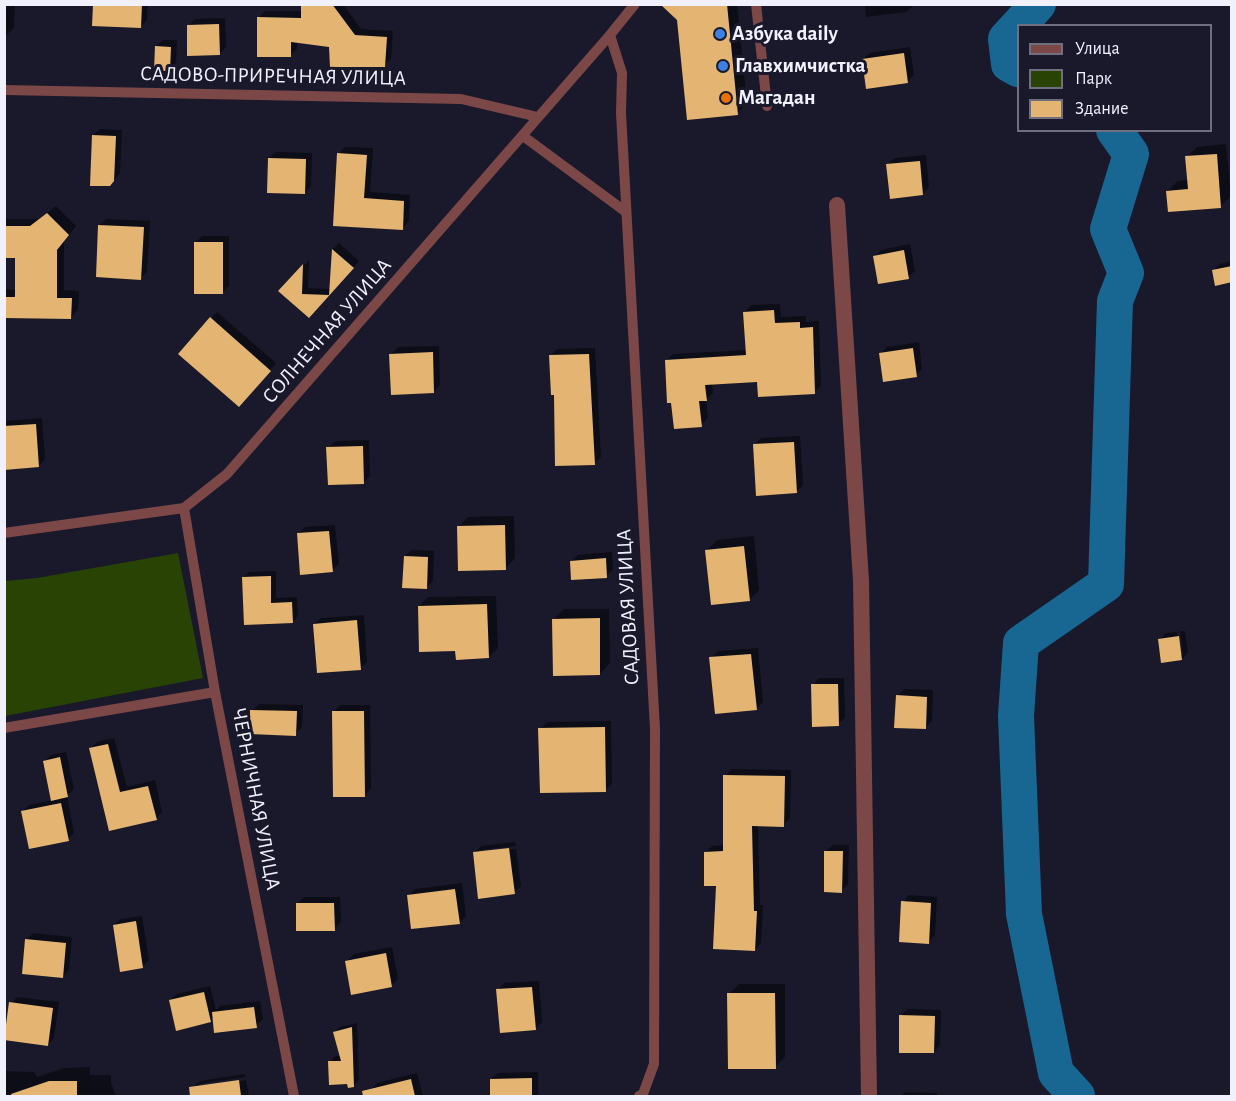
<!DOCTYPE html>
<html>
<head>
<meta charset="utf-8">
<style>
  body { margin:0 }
  #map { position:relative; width:1236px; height:1101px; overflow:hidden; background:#19192b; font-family:"Alegreya Sans",sans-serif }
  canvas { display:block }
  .frame { position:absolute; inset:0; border:6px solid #f0f1fd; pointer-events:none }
  .legend { position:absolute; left:1017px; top:24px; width:195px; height:108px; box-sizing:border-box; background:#19192b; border:2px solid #6f6f7f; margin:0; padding:8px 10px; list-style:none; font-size:18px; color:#f0f1fd }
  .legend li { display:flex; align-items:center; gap:12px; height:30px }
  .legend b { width:30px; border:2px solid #6f6f7f }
</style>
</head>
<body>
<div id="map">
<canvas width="1236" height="1101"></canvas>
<div class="frame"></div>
<ul class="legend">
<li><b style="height:8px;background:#7c4747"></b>Улица</li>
<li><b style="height:16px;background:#284303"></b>Парк</li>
<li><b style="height:16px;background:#e4b572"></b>Здание</li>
</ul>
</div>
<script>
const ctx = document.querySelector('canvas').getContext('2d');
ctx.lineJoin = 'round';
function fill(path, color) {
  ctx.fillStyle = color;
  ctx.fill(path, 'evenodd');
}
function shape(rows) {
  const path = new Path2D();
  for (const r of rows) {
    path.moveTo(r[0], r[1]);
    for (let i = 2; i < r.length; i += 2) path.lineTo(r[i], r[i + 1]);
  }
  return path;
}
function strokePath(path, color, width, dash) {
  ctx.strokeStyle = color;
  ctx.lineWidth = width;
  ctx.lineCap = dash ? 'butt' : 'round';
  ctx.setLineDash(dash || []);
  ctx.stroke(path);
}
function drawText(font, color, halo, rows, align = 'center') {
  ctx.font = font + ' "Alegreya Sans",sans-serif';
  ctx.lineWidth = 6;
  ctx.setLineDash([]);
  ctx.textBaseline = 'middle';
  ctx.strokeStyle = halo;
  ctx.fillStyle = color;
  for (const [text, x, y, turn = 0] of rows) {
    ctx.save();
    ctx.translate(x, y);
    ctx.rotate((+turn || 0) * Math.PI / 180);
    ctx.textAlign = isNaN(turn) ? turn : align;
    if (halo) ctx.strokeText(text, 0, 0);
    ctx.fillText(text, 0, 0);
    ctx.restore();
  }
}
fill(shape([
  [178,553,203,678,5,716,5,581,37,578]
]), '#284303');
fill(shape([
  [4,4,15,4,14,27,6,36],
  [95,4,148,4,147,20,141,26],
  [302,4,343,4,361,29,393,31,391,59,384,65,330,45,297,41,297,49,290,56,259,18,265,11,302,11],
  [662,4,737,4,747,103,737,113,679,19],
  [865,4,913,4,913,6,906,12,866,17],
  [225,18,226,47,219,54,189,25,195,19],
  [163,40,177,40,176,63,169,70,156,46],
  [910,47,914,75,908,81,863,59,870,53],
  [100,129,122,130,120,173,110,185,93,135],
  [1226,144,1231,196,1220,207,1167,191,1178,181,1189,180,1187,157,1197,147],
  [345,147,373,148,370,192,410,195,409,221,402,228,335,224,339,154],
  [276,152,312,153,311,186,305,193,269,158],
  [926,155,929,187,923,194,888,164,894,158],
  [56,206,76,226,64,241,64,290,79,291,78,309,71,317,4,316,4,289,17,290,16,257,4,256,4,219,39,219],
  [106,219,150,221,147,272,140,278,100,225],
  [202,236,229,236,229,286,222,293,196,242],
  [339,243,359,261,315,310,281,291,309,260,308,288,331,289,333,249],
  [910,244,915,271,908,277,875,256,881,250],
  [1232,261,1232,281,1213,271,1220,264],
  [780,304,781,317,806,316,806,322,819,321,821,386,814,393,759,380,712,383,713,393,706,400,708,418,701,425,666,361,673,354,747,350,745,312,751,305],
  [217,312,276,363,245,399,211,318],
  [919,342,922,369,916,375,881,353,887,347],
  [439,346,440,385,433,392,391,354,398,347],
  [595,348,601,457,594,464,555,394,550,356,557,349],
  [42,418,45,459,39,466,4,468,4,421],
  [800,436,803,485,796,492,755,444,761,438],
  [369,440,370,476,363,483,328,448,335,441],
  [514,516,515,558,505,569,458,527,468,517],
  [335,525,339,564,332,570,298,534,305,527],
  [754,536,759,590,749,600,707,550,717,540],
  [412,550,434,551,433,581,426,588,405,556],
  [612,552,613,570,606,576,571,561,578,555],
  [276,571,276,598,297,597,298,616,293,622,246,624,243,577,249,572],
  [496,596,498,648,489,657,457,649,419,606,428,597],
  [564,609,609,609,610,663,600,674,554,619],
  [364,615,367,662,360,668,314,624,321,618],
  [1180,631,1185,631,1188,652,1182,659,1159,640,1166,633,1177,632,1180,655,1183,655],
  [758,648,763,702,756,709,711,658,718,651],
  [819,678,844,678,845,718,838,724,813,685],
  [904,689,933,690,932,721,925,728,897,696],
  [259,704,303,705,302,727,295,734,252,711],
  [340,705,370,705,371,788,365,795,334,712],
  [611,721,612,784,605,790,540,729,547,722],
  [114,738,127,787,155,780,162,812,156,819,110,829,90,749,97,742],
  [66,752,74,789,67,796,74,833,68,839,22,812,29,805,53,800,45,761,51,755],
  [732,769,791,770,790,819,783,825,758,825,760,905,763,905,761,943,754,950,717,885,706,852,712,846,724,845,725,776],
  [515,842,516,846,479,850,479,853,516,849,521,886,514,893,474,853,481,846],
  [833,845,849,845,848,884,841,891,826,851],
  [462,883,466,916,459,923,408,896,415,889],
  [909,895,937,897,935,935,928,942,903,902],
  [304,897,340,897,341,922,334,929,297,904],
  [142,916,149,960,142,967,114,925,121,919],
  [33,933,72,937,69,970,63,976,27,939],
  [392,947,398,979,391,986,347,961,354,954],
  [539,981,542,1022,535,1029,498,990,504,983],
  [739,984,785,984,785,1057,775,1067,729,994],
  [210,986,216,1010,220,1006,260,1001,263,1019,256,1026,214,1017,210,1021,170,1000,177,994],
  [17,997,59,1002,54,1038,48,1045,10,1004],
  [908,1009,941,1010,940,1045,934,1052,901,1015],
  [357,1023,359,1080,354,1085,330,1062,335,1056,341,1056,335,1032,340,1027],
  [90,1067,90,1075,111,1075,111,1083,116,1096,4,1096,4,1071,34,1072,37,1077,64,1068],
  [538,1072,538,1096,492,1096,491,1079,498,1073],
  [417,1073,423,1096,372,1096,371,1089,377,1083],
  [245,1074,245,1077,199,1084,199,1088,246,1080,249,1096,195,1096,193,1088,200,1081],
  [905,1092,937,1093,937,1096,901,1096]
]), '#0007');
strokePath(shape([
  [1018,69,1009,64,1006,39,1038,4],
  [1077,1096,1056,1073,1024,914,1016,716,1021,643,1106,584,1115,301,1126,273,1108,229,1131,154,1114,130]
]), '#186692', 36);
fill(shape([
  [93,4,142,4,141,28,92,26],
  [301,4,332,4,355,35,387,37,385,67,330,67,329,47,291,42,291,57,257,57,257,17,301,18],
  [660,4,727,4,738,115,687,120,677,20],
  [219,24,220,55,187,56,187,25],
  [155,46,171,47,170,71,154,71],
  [904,53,908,83,866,89,862,59],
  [92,135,116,136,114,181,110,186,90,186],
  [337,153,367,155,364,198,404,201,403,230,333,226],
  [1217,154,1221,208,1168,212,1166,191,1188,189,1185,156],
  [268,158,306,159,305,194,267,193],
  [920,161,923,195,890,199,886,164],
  [47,213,69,235,57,250,57,298,72,298,71,319,4,318,4,297,15,297,15,258,4,258,4,226,30,226],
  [98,225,144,227,141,280,96,277],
  [194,242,223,242,223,294,194,294],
  [332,249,354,268,309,318,278,291,303,264,302,294,329,295],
  [904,250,909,279,878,284,873,256],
  [1232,266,1232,282,1215,286,1212,270],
  [774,310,775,323,800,322,800,328,813,327,815,394,758,397,757,382,705,385,707,401,699,401,702,427,674,429,671,403,667,403,665,360,746,355,743,312],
  [210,317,271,371,239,407,178,354],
  [913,348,917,377,883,382,879,353],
  [433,352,434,393,391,395,389,354],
  [589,354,595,465,555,466,554,395,551,395,549,355],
  [36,424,39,467,4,470,4,426],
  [794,442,797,493,756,496,753,444],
  [363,446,364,484,328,485,326,447],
  [505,525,506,570,458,571,457,526],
  [329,531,333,572,300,575,297,533],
  [744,546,750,601,711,605,705,550],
  [404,556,428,557,427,589,402,588],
  [606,558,607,578,571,580,570,561],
  [271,576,271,603,292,602,293,623,244,625,242,577],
  [487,604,489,658,456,660,455,651,419,652,418,606],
  [600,618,600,675,553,676,552,619],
  [357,620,361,670,317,673,313,624],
  [1179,636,1182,660,1161,663,1158,639],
  [751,654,757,710,715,714,709,657],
  [811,684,838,684,839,726,812,727],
  [896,695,927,697,926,729,894,728],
  [250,710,297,711,296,736,250,734],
  [332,711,364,711,365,797,333,797],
  [605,727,606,792,540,793,538,728],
  [108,744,120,792,148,786,157,820,109,831,89,748],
  [60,757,68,797,51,801,43,761],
  [723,775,785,776,784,827,752,826,754,911,757,911,755,951,713,949,716,886,704,886,704,852,723,851],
  [61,803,69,841,29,849,21,811],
  [509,848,515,894,478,899,473,852],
  [824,851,843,851,842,893,824,892],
  [455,889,460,924,411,929,407,895],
  [901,901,931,903,929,944,899,942],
  [296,903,334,903,335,931,296,931],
  [136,921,143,968,120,972,113,925],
  [25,939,66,943,63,978,22,974],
  [386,953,392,987,351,995,345,961],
  [532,987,536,1030,500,1033,496,989],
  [204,992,211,1022,176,1031,169,1000],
  [727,993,775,993,776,1069,728,1069],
  [9,1002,53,1008,48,1046,4,1040],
  [254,1007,257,1028,214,1033,212,1012],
  [899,1015,935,1016,934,1053,899,1053],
  [352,1027,354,1087,348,1088,347,1084,329,1085,328,1061,341,1061,333,1032],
  [532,1078,532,1096,490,1096,490,1079],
  [411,1079,415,1096,363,1096,362,1091],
  [239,1080,241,1096,190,1096,189,1087],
  [49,1081,77,1081,77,1096,12,1096,11,1094]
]), '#e4b572');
strokePath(shape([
  [635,4,610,35,622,73,621,113,655,729,654,1064,643,1094,639,1096],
  [756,4,767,106],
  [4,90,461,99,538,117],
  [523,136,626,212],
  [184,508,215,692,294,1096],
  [4,533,184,508,227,474,610,35],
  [4,728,215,692]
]), '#7c4747', 10);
strokePath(shape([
  [837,205,861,581,869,1096]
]), '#7c4747', 16);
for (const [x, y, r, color] of [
  [720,34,6,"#3f7fe0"],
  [723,66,6,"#3f7fe0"],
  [726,98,6,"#e8710a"]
]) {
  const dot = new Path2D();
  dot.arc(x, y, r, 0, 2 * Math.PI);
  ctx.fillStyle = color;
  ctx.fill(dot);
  strokePath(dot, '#19192b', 2);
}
drawText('bold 21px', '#f0f1fd', '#19192b', [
  ["Азбука daily",732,34],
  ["Главхимчистка",735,66],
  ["Магадан",738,98]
], 'left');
drawText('21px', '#f0f1fd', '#19192b', [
  ["САДОВО-ПРИРЕЧНАЯ УЛИЦА",273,76,1],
  ["СОЛНЕЧНАЯ УЛИЦА",327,331,-49],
  ["САДОВАЯ УЛИЦА",628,607,-93],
  ["ЧЕРНИЧНАЯ УЛИЦА",256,799,79]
]);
</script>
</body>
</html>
